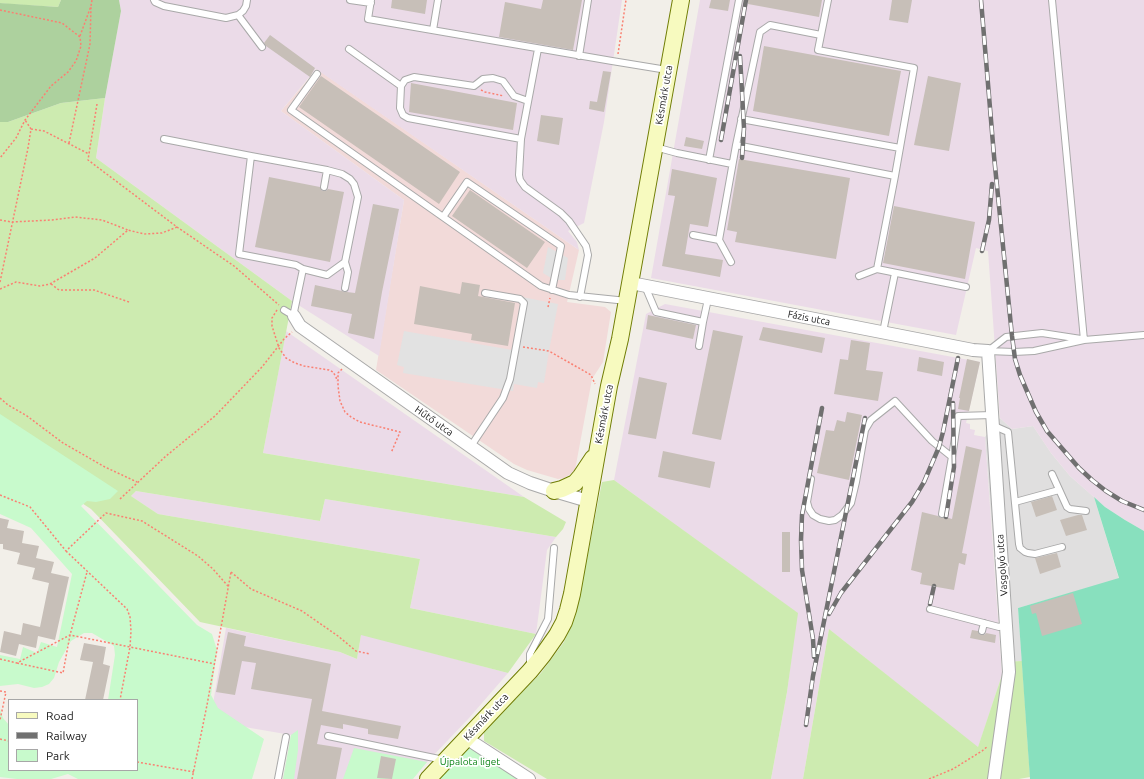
<!DOCTYPE html>
<html>
<head>
<meta charset="utf-8">
<style>
  body { margin:0 }
  #map { position:relative; width:1144px; height:779px; overflow:hidden; background:#f2efe9; font-family:Ubuntu,sans-serif }
  canvas { display:block }
  .legend { position:absolute; left:8px; top:699px; width:130px; height:72px; box-sizing:border-box; background:#fff; border:1px solid #a7a7a7; margin:0; padding:5px 7px; list-style:none; font-size:12px; color:#222 }
  .legend li { display:flex; align-items:center; gap:8px; height:20px }
  .legend b { width:20px; border:1px solid #a7a7a7 }
</style>
</head>
<body>
<div id="map">
<canvas width="1144" height="779"></canvas>
<ul class="legend">
<li><b style="height:5px;background:#f7fabf"></b>Road</li>
<li><b style="height:5px;background:#707070"></b>Railway</li>
<li><b style="height:11px;background:#c8facc"></b>Park</li>
</ul>
</div>
<script>
const ctx = document.querySelector('canvas').getContext('2d');
ctx.lineJoin = 'round';
function fill(path, color) {
  ctx.fillStyle = color;
  ctx.fill(path, 'evenodd');
}
function shape(rows) {
  const path = new Path2D();
  for (const r of rows) {
    path.moveTo(r[0], r[1]);
    for (let i = 2; i < r.length; i += 2) path.lineTo(r[i], r[i + 1]);
  }
  return path;
}
function strokePath(path, color, width, dash) {
  ctx.strokeStyle = color;
  ctx.lineWidth = width;
  ctx.lineCap = dash ? 'butt' : 'round';
  ctx.setLineDash(dash || []);
  ctx.stroke(path);
}
function drawText(font, color, halo, rows, align = 'center') {
  ctx.font = font + ' Ubuntu,sans-serif';
  ctx.lineWidth = 3.5;
  ctx.setLineDash([]);
  ctx.textBaseline = 'middle';
  ctx.strokeStyle = halo;
  ctx.fillStyle = color;
  for (const [text, x, y, turn = 0] of rows) {
    ctx.save();
    ctx.translate(x, y);
    ctx.rotate((+turn || 0) * Math.PI / 180);
    ctx.textAlign = isNaN(turn) ? turn : align;
    if (halo) ctx.strokeText(text, 0, 0);
    ctx.fillText(text, 0, 0);
    ctx.restore();
  }
}
fill(shape([
  [1000,418,1012,429,1033,426,1051,453,1070,476,1094,497,1119,579,1018,608,1022,661,1002,662,985,437]
]), '#e0dfdf');
fill(shape([
  [317,69,579,250,567,302,605,307,611,312,603,362,592,379,575,470,569,475,564,478,558,479,527,470,514,464,376,370,404,200,281,111]
]), '#f2dad9');
fill(shape([
  [119,0,622,0,604,122,584,223,568,231,577,242,579,250,316,69,281,111,404,200,379,356,292,301,96,158,105,98,121,11],
  [700,0,1144,0,1144,531,1125,520,1105,507,1070,476,1051,453,1033,426,1012,429,1000,418,988,251,976,248,956,335,651,278],
  [665,304,980,362,966,423,970,424,970,429,975,430,974,435,985,437,1002,675,978,748,829,629,803,779,771,779,787,692,797,613,614,480,646,314],
  [286,331,524,497,263,453],
  [136,491,320,521,325,499,556,537,547,550,536,634,410,608,420,559,158,514,131,496],
  [226,628,340,652,357,659,361,634,508,673,469,718,411,779,283,779,291,735,210,721]
]), '#ebdbe8');
fill(shape([
  [0,0,61,0,58,7,8,4,0,3],
  [105,98,96,158,292,301,263,453,524,497,566,522,563,529,556,537,325,499,320,521,136,491,131,496,158,514,420,559,410,608,536,634,508,673,361,635,357,659,340,652,200,622,91,509,0,450,0,122,8,122,61,103],
  [614,480,798,613,787,692,771,779,547,779,484,741,484,731,541,673,564,642,576,614,602,482],
  [829,629,978,747,1002,675,1002,662,1022,661,1030,777,1019,779,803,779]
]), '#cdebb0');
fill(shape([
  [61,0,119,0,121,11,105,98,61,103,8,122,0,122,0,3,58,7]
]), '#add19e');
fill(shape([
  [0,414,118,491,110,499,96,502,87,501,81,506,197,625,212,634,217,650,211,695,218,708,264,739,252,779,78,779,68,774,51,779,17,779,0,777,0,709,3,718,9,725,9,770,137,770,137,700,108,700,115,655,114,646,92,633,84,633,71,641,59,662,54,678,49,684,42,687,34,688,18,684,0,686,0,655,20,659,23,647,37,653,41,642,57,647,72,574,31,528,0,514],
  [298,730,298,750,294,779,283,779,291,735],
  [466,738,529,779,428,779],
  [354,748,427,762,413,779,343,779]
]), '#c8facc');
fill(shape([
  [1094,497,1105,507,1125,520,1144,531,1144,779,1030,779,1018,608,1119,578]
]), '#88e0be');
fill(shape([
  [548,247,568,258,565,280,554,280,543,273],
  [522,297,558,304,549,351,544,383,538,382,537,388,514,384,513,391,403,373,404,367,397,365,404,331,512,350]
]), '#e2e2e2');
fill(shape([
  [392,0,427,0,425,14,391,8],
  [543,0,582,0,573,50,499,37,505,2,541,9],
  [711,0,730,0,728,11,709,8],
  [748,0,822,0,819,17,748,4],
  [892,0,912,0,908,23,889,20],
  [270,35,315,68,310,77,266,46,264,43],
  [764,46,901,71,889,136,753,111],
  [603,71,611,72,604,112,589,109,590,101,597,102],
  [321,76,460,172,439,204,299,107],
  [928,76,961,83,949,151,914,145],
  [411,83,517,103,513,130,409,112],
  [541,115,563,118,559,145,537,141],
  [686,137,704,141,702,149,684,146],
  [739,159,850,178,836,259,735,242,737,232,727,230],
  [672,169,717,178,708,227,690,224,685,254,723,260,720,277,662,266,675,196,668,195],
  [269,177,320,187,321,190,323,191,326,191,328,189,344,192,330,262,255,247],
  [470,190,545,242,527,268,452,216],
  [373,204,399,209,382,292,374,339,348,333,352,314,311,306,315,285,342,291,344,292,347,292,355,293],
  [894,206,975,222,965,279,883,263],
  [462,282,480,285,478,296,515,303,508,346,471,340,472,334,414,324,420,286,460,294],
  [648,315,696,325,693,339,646,329],
  [763,327,825,338,822,353,759,340],
  [713,330,743,336,721,440,692,434],
  [851,340,870,343,866,370,883,372,878,401,834,394,840,359,848,360],
  [919,357,944,362,942,376,917,371],
  [967,359,980,362,969,411,958,409,960,398,959,398],
  [639,377,667,383,656,439,628,434],
  [847,412,862,415,849,480,817,473,826,430,834,431,837,420,845,422],
  [966,446,982,450,962,553,967,554,965,565,959,563,954,590,920,584,922,573,911,570,922,512,938,516,941,518,945,517,952,519],
  [663,451,715,462,710,488,658,477],
  [1052,496,1057,510,1036,517,1031,502],
  [1078,515,1082,515,1087,530,1066,536,1060,520],
  [0,518,9,520,7,528,24,531,22,543,39,546,36,558,54,562,51,573,69,577,55,640,38,636,36,648,19,644,16,656,0,652,4,631,21,635,23,623,40,627,49,583,32,579,35,568,17,564,20,553,3,549,3,544,0,544],
  [782,532,790,532,790,572,782,572],
  [1057,553,1061,567,1040,574,1035,558],
  [1073,593,1082,624,1042,636,1036,613,1032,614,1030,606],
  [972,630,978,631,979,634,981,635,984,635,986,633,996,635,995,643,970,638],
  [228,632,246,636,244,646,331,664,322,711,401,726,398,739,368,734,368,729,343,724,343,729,321,725,317,744,342,748,336,779,297,779,312,699,251,689,256,663,242,661,235,695,216,692],
  [84,643,106,647,103,664,110,666,103,700,85,700,93,662,80,660],
  [381,756,396,759,392,779,377,778]
]), '#c7bfb8');
const lane = shape([
  [154,0,155,2,164,6,226,18,238,15,243,11,246,6,247,0],
  [350,0,371,3],
  [371,0,368,19,612,61,667,70],
  [828,0,818,50,914,68,895,176,877,269],
  [1052,0,1084,340],
  [238,15,262,47],
  [433,30,438,0],
  [349,49,401,86],
  [538,49,521,139,519,175,520,180,525,187,561,213,569,221,586,246,588,255,580,297],
  [579,56,588,0],
  [317,74,291,110,541,286,569,295,627,301],
  [741,119,900,148],
  [164,139,251,156,327,170,342,174,350,179,354,184,358,197,345,262,327,275,303,269,294,312,294,316],
  [521,139,408,118,403,115,400,108,401,86,405,80,414,77,474,86,483,79,493,78,503,81,514,96,528,101],
  [736,145,895,176],
  [655,147,677,153,732,164],
  [251,156,239,254,296,265,303,269],
  [709,160,739,0],
  [324,187,327,170],
  [443,217,467,182,561,246,552,290],
  [693,235,719,240],
  [345,262,348,272,345,288],
  [731,262,719,240,736,145,760,32,770,25,821,35],
  [859,276,877,269,966,287],
  [645,286,656,312,703,322,708,299],
  [284,310,294,316],
  [883,332,895,273],
  [699,346,703,322],
  [988,351,1014,352,1034,351,1084,340,1144,335],
  [988,351,1006,337,1042,333,1081,339],
  [992,425,1008,432,1019,544,1020,548,1025,552,1028,553,1035,554,1062,547],
  [471,446,503,398,510,379,524,303,520,299,485,293],
  [1052,474,1067,507,1070,509,1086,511],
  [811,479,807,502,809,509,813,515,820,519,829,521,835,520,842,515,851,503,856,482,865,430,871,420,895,401,932,441,952,457],
  [1015,502,1059,490],
  [942,514,953,451,958,416,992,415],
  [930,609,999,627,1007,625],
  [982,631,984,623],
  [530,665,530,654,548,619,554,548],
  [328,736,444,760],
  [278,779,286,737]
]);
const street = shape([
  [631,283,973,350,988,351,1009,672,994,779],
  [294,316,300,326,508,473,530,483,554,491,588,501],
  [466,738,529,779]
]);
const secondary = shape([
  [554,491,562,489,575,483,581,476,593,458],
  [428,779,530,671,543,655,557,635,564,622,568,610,572,594,609,386,620,339,681,0]
]);
strokePath(lane, '#a9a9a9', 8);
strokePath(street, '#a9a9a9', 14);
strokePath(secondary, '#707d05', 18);
strokePath(shape([
  [0,10,62,23,80,37,81,46,76,61,68,72,51,86,25,120,16,138,0,158],
  [80,36,91,6,92,0],
  [618,54,626,0],
  [481,90,485,92,504,96],
  [97,104,88,160,177,227,234,266,279,305],
  [31,129,44,131,89,154],
  [69,143,90,44,91,6],
  [0,220,12,222,52,220,75,217,102,220,128,230],
  [0,282,28,148,31,129,25,120],
  [51,284,59,290,94,290,129,302],
  [0,289,16,282,40,286,50,284,95,258,128,230,144,234,162,233,177,227],
  [548,307,550,298],
  [277,310,272,318,272,326,279,348,286,358,295,363,304,366,329,370,333,372,336,377,337,381],
  [523,347,549,351,591,375,595,384],
  [342,369,338,373,338,386,340,401,345,412,351,417,360,422,400,432,391,453],
  [0,398,8,405,27,416,63,443,105,467,137,482],
  [0,495,30,507,66,551,106,513,142,521,198,556,213,569,228,586],
  [120,499,166,456,215,416,262,367,284,339,292,332],
  [66,551,127,609,130,617,131,631,130,647,120,700],
  [231,572,251,589,302,611,338,636,356,651,370,654],
  [0,659,17,663,70,635,215,664],
  [17,663,63,673,70,635,87,572],
  [0,691,6,692,0,720],
  [0,739,9,741],
  [137,762,194,772],
  [192,779,207,705,231,572],
  [929,779,953,769,982,751,988,746]
]), '#fa8072', 1.5, [2, 2]);
strokePath(lane, '#fff', 6);
strokePath(street, '#fff', 12);
strokePath(secondary, '#f7fabf', 16);
const rail = shape([
  [981,0,994,156,1012,336,1015,359,1020,375,1036,412,1047,431,1079,468,1092,480,1106,491,1122,501,1144,510],
  [740,56,744,128,742,158],
  [721,140,746,0],
  [982,251,989,220,992,184],
  [946,517,954,467,953,403],
  [930,604,934,586],
  [829,614,841,593,912,502,924,482,939,447,943,432,958,358],
  [814,657,813,639,802,570,801,540,802,515,822,408],
  [806,725,813,676,865,418]
]);
strokePath(rail, '#707070', 4.5);
strokePath(rail, '#fff', 3, [9]);
drawText('10px', '#222', '#fff', [
  ["Késmárk utca",664,95,-80],
  ["Fázis utca",809,318,11],
  ["Késmárk utca",604,414,-79],
  ["Hűtő utca",434,421,35],
  ["Vasgolyó utca",1002,565,-94],
  ["Késmárk utca",486,717,-47]
]);
drawText('10px', '#0c8416', '#fff', [
  ["Újpalota liget",470,762]
]);
</script>
</body>
</html>
